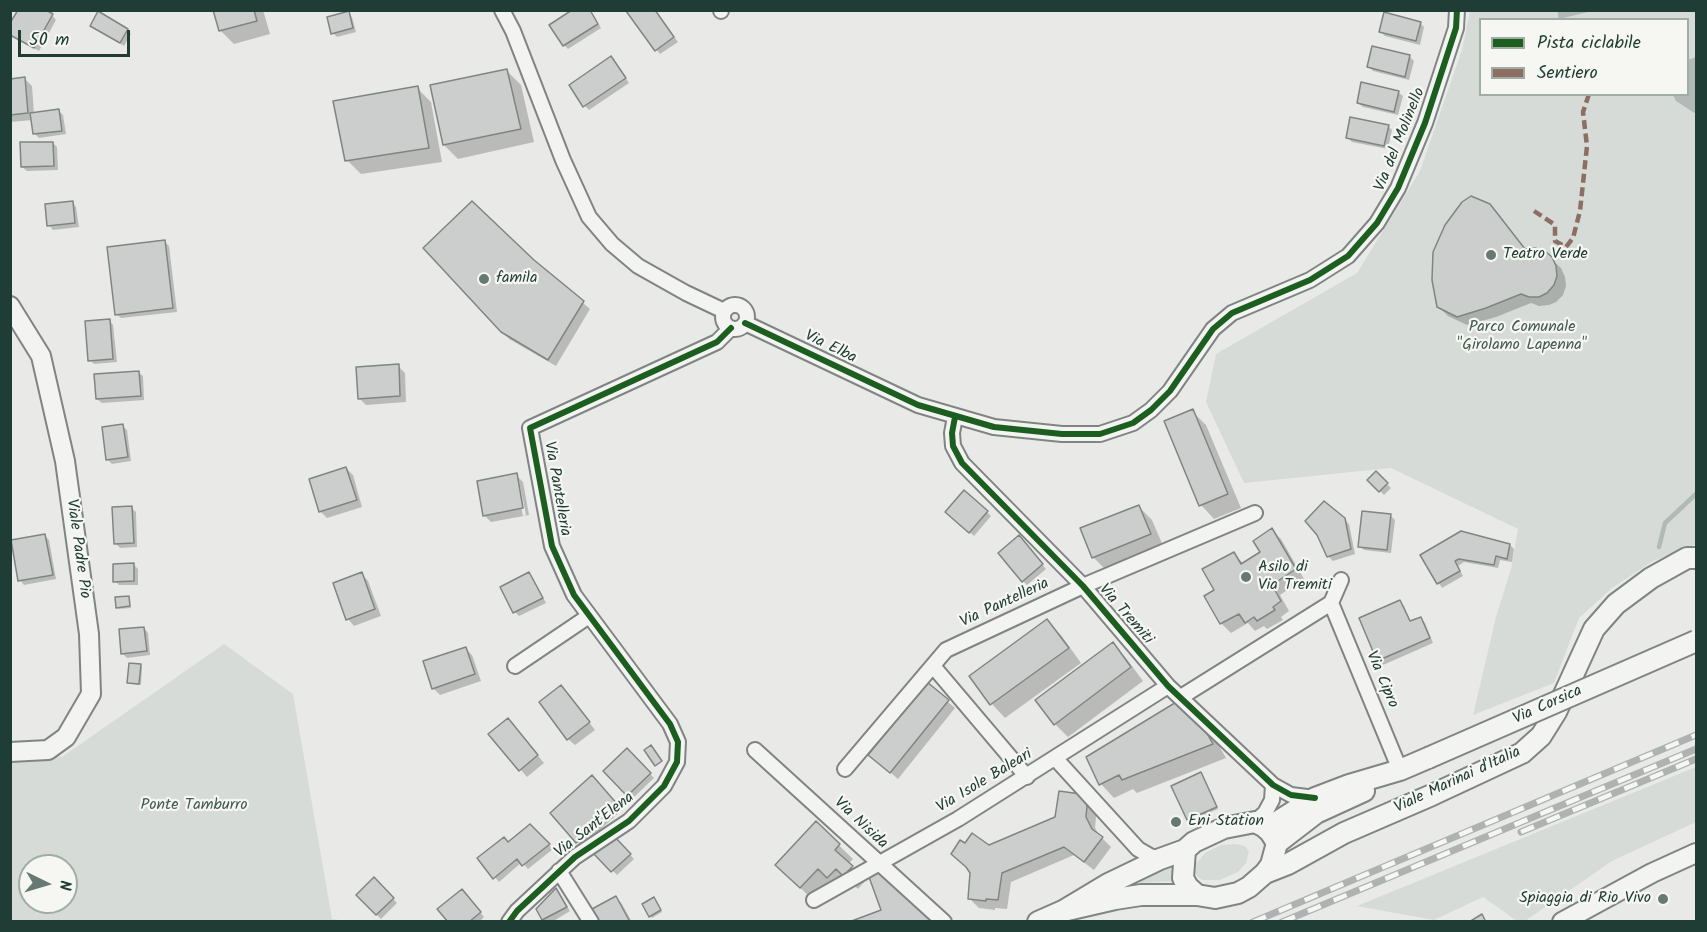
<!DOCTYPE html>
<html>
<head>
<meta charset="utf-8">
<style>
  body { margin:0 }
  #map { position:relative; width:1707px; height:932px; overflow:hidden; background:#e9eae8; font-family:Kalam,sans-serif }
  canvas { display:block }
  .frame { position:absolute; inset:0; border:12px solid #1f3d34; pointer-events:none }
  .legend { position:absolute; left:1479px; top:18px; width:210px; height:78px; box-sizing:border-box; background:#f6f6f2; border:2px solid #a0aca6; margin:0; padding:8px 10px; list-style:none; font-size:18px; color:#1f3d34 }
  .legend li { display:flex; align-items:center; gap:12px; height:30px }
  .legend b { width:30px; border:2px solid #a0aca6 }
  .north { position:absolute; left:18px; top:854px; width:60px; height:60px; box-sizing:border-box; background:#f6f6f2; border:2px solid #a0aca6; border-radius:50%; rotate:95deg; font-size:16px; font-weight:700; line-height:24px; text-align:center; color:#1f3d34 }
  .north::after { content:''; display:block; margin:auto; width:21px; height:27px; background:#667a73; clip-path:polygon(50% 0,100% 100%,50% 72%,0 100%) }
  .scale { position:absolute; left:18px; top:30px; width:112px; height:27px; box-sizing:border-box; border:3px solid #1f3d34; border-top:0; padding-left:8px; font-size:18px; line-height:21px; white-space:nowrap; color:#1f3d34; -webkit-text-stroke:4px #f6f6f2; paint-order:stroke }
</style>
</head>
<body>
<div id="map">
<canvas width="1707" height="932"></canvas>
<div class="frame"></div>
<ul class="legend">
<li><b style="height:8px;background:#1b5e20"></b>Pista ciclabile</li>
<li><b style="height:8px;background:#8d6e63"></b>Sentiero</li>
</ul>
<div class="north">N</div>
<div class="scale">50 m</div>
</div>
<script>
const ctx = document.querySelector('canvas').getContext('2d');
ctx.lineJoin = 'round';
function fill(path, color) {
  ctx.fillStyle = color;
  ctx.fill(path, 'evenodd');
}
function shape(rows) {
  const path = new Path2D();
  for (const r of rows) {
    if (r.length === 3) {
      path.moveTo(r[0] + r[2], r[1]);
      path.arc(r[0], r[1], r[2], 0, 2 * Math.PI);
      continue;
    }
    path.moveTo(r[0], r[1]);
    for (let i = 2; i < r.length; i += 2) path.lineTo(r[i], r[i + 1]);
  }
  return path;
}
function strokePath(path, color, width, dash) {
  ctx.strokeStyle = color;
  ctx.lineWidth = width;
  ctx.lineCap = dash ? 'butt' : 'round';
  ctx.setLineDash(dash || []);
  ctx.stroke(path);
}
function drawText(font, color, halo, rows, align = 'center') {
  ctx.font = font + ' Kalam,sans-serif';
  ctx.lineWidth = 4.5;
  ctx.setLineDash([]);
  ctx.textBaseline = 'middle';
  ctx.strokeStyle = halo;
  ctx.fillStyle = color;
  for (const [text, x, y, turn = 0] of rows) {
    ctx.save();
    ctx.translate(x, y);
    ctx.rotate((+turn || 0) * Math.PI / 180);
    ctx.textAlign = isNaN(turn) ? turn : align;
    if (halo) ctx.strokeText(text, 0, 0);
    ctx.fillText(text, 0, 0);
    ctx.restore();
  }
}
fill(shape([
  [1470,11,1696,11,1696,544,1653,561,1612,588,1579,618,1554,683,1473,715,1496,617,1511,569,1518,529,1391,468,1244,483,1206,402,1216,354,1357,273,1420,171,1462,50],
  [1480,20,1688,20,1688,94,1480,94],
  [224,644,293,694,332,919,348,921,11,922,11,745,62,757],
  [30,866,66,866,66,902,30,902],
  [1696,767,1696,822,1612,861,1525,921,1517,921,1483,897,1434,920,1357,906],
  [1236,844,1245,846,1249,852,1246,863,1238,872,1220,880,1202,880,1197,876,1195,871,1196,864,1205,853,1221,845],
  [1172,867,1174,881,1140,883,1140,881]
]), '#d6dbd7');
fill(shape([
  [1557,10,1592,10,1592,11,1559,19],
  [1696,57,1696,114,1676,101,1673,95,1688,94,1688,60]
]), '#b1bab6');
fill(shape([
  [215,10,263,10,270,34,234,44,220,30],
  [590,10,601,28,568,49,564,45],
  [655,10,678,42,660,54,628,11],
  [348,13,352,17,356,32,337,37,333,33],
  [52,15,56,20,39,51,12,36],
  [1420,23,1424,27,1420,45,1385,36,1380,31],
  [92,25,127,30,131,34,124,46],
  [1409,56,1414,61,1409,80,1373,71,1369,67],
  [615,62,629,83,589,110,585,106],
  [507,71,521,85,534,142,458,159,444,145],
  [25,79,32,86,34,114,59,111,63,115,66,134,39,138,35,134,33,120,10,122,10,80],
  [417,88,431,102,442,162,361,174,347,160],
  [1398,92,1403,96,1398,115,1363,107,1358,103],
  [1388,126,1392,130,1388,149,1352,142,1347,137],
  [53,143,57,147,58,170,27,171,22,167],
  [72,202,76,207,79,227,53,230,49,225],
  [1489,206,1527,251,1545,253,1561,268,1565,277,1566,286,1563,295,1556,302,1549,305,1539,306,1531,303,1496,317,1467,325,1448,316,1439,307],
  [165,242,169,246,177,312,121,318,116,314],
  [533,261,590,309,556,366,509,339,502,331],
  [109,320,113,325,117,362,94,364,90,360],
  [398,366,405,373,406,402,366,405,359,398],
  [138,372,143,376,144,400,102,403,97,399],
  [1192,411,1206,425,1241,508,1214,519,1201,505,1166,422],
  [122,426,127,430,131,461,112,464,108,460],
  [346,468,353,475,362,507,327,518,320,511],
  [1376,473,1391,488,1384,495,1369,480],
  [516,475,523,482,529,515,491,522,484,515],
  [516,481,519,481,526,515,523,516],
  [1138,506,1152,520,1164,548,1107,571,1093,557],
  [131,508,136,512,137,547,120,548,116,544],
  [987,512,991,516,974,536,951,516],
  [1390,515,1395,520,1391,553,1364,550,1360,546],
  [1344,519,1349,524,1355,554,1333,561,1328,556],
  [1272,530,1281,539,1304,579,1280,595,1289,611,1281,617,1283,620,1267,629,1264,626,1255,631,1248,623,1231,633,1222,624,1206,596,1216,590,1234,554,1244,564,1262,552],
  [45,536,49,540,56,579,24,585,20,580],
  [1023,542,1046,569,1027,585,1023,581],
  [1510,545,1514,549,1512,562,1500,560,1498,568,1464,562,1458,566,1463,576,1442,588,1422,556],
  [134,565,138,569,138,585,119,585,115,581],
  [362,574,368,581,381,616,354,626,348,619],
  [529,574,533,578,546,603,519,616,515,612],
  [128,597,131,608,119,609,117,607],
  [1400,602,1404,606,1411,622,1421,618,1425,623,1433,643,1383,665,1379,660],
  [1047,621,1061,635,1081,663,1005,718,992,704,972,676],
  [144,628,148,633,150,655,127,658,122,653],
  [1113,644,1126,658,1143,681,1068,737,1055,724],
  [465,648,472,655,481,681,440,695,433,688],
  [141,665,142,667,141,685,130,684,129,682],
  [927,684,955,708,898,779,877,761],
  [568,694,595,730,575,745,568,739],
  [1200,724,1215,739,1226,758,1137,793,1133,789,1114,798,1101,784],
  [514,727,544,763,527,777,490,734],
  [627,750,654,778,632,799,605,771],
  [1202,776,1218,809,1190,821,1173,787],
  [592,777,622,810,582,846,577,842],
  [1060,793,1097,806,1095,828,1100,836,1111,847,1094,870,1074,855,1011,882,1007,909,995,908,995,910,979,908,969,898,971,873,965,845,988,847,1057,818],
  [816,823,853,859,848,864,865,881,858,889,850,881,842,891,832,882,814,901,790,878],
  [530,826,553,849,528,869,522,862,499,882,479,858,508,843],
  [613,837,634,859,617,875,596,854],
  [374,879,397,903,381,919,358,895],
  [466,895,484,917,479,922,450,922],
  [560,895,570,911,552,922,545,922,538,909],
  [616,897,622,904,632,922,601,922],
  [655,901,662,912,652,918,651,916]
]), '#0003');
strokePath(shape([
  [1659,547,1665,523,1696,494]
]), '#b1bab6', 4.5);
const building = shape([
  [18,10,46,10,53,14,34,48,10,35,10,23,18,10],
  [213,10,254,10,257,21,219,31,213,10],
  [572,10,590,10,598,24,563,46,549,25,572,10],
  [655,10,674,37,655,51,626,11,655,10],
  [98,11,128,29,120,43,90,26,98,11],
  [349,11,353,28,331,34,327,17,349,11],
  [1384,12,1421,22,1416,41,1379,32,1384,12],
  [1372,46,1410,55,1405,77,1367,67,1372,46],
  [611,56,626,78,583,107,569,85,611,56],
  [507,69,521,129,443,145,430,85,507,69],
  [25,77,28,113,10,115,10,79,25,77],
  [1361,82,1399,91,1394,112,1357,103,1361,82],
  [418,86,429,148,345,161,333,101,418,86],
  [59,109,62,131,33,134,30,113,59,109],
  [1350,117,1389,125,1384,146,1346,138,1350,117],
  [20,142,53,142,54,166,21,167,20,142],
  [1471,196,1490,204,1525,249,1535,248,1546,252,1552,257,1556,266,1557,276,1554,285,1547,293,1539,297,1529,297,1521,294,1486,308,1457,317,1437,307,1432,280,1433,252,1445,225,1462,202,1471,196],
  [73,201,75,223,47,226,45,204,73,201],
  [472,201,534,260,584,301,548,360,501,332,423,248,472,201],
  [165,240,173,308,115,315,107,247,165,240],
  [110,319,113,359,88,361,85,321,110,319],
  [399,364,400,396,358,399,356,367,399,364],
  [139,371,141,396,96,399,94,374,139,371],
  [1193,409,1228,494,1199,506,1164,421,1193,409],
  [123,424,128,457,106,460,102,427,123,424],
  [346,467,357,500,319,512,309,479,346,467],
  [1376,471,1388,483,1379,492,1367,480,1376,471],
  [517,473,523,508,483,516,477,481,517,473],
  [964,490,988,511,969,533,945,512,964,490],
  [1324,501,1345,518,1351,549,1327,557,1317,535,1305,521,1324,501],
  [1139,505,1151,534,1092,558,1080,528,1139,505],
  [132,506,134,543,114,544,112,507,132,506],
  [1362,511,1391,514,1387,550,1358,547,1362,511],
  [1272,528,1296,569,1272,585,1281,601,1273,607,1275,610,1257,621,1254,617,1245,623,1239,614,1220,624,1204,596,1214,590,1202,569,1234,552,1241,564,1260,552,1253,541,1272,528],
  [1461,531,1510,544,1507,559,1496,556,1494,565,1459,559,1455,561,1460,571,1437,584,1420,555,1461,531],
  [45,534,53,575,18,581,11,540,45,534],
  [1019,535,1043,564,1022,582,998,553,1019,535],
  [134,563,134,581,113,582,113,564,134,563],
  [362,572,375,609,346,620,333,583,362,572],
  [529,572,543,598,513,613,500,587,529,572],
  [129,596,130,606,116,608,115,597,129,596],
  [1400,600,1410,621,1421,617,1430,638,1377,661,1359,618,1400,600],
  [1047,619,1069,648,990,705,969,676,1047,619],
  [144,627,147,651,121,654,119,629,144,627],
  [1113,642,1131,667,1054,725,1035,700,1113,642],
  [466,647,475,674,432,689,423,661,466,647],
  [129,663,141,664,139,684,127,683,129,663],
  [927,682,949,700,890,773,868,755,927,682],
  [561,685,590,722,567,740,539,702,561,685],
  [1178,701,1201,723,1213,744,1122,780,1119,775,1099,785,1086,757,1178,701],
  [508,718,538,755,519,771,488,734,508,718],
  [651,745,662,761,655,766,644,750,651,745],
  [627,748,651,773,627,796,603,771,627,748],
  [1201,772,1217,807,1187,820,1171,786,1201,772],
  [592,775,618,805,576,843,550,813,592,775],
  [1059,791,1088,795,1086,817,1092,829,1103,837,1084,862,1064,847,1002,873,998,900,986,899,986,901,968,899,970,873,966,867,951,854,960,840,965,843,972,833,989,845,1055,817,1059,791],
  [816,821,840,844,835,850,853,866,843,876,836,869,827,878,818,869,800,888,775,865,816,821],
  [530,824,550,844,522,866,517,859,493,879,477,858,504,837,508,842,530,824],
  [613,835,631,854,611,872,594,854,613,835],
  [880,872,922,907,931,922,849,922,881,910,869,877,880,872],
  [374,877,394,898,376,915,356,895,374,877],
  [556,888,567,907,542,920,536,909,556,888],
  [462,889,481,912,469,922,448,922,437,909,462,889],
  [616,896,630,922,599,922,592,909,616,896],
  [654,897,661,910,649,917,642,904,654,897],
  [1482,914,1486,922,1469,922,1482,914]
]);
fill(building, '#cbcecc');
strokePath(building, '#7f8583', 1.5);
const minor = shape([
  [502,10,513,31,563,160,589,217,612,244,638,266,686,293,724,311],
  [721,10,721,11],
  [735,317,12],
  [745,323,918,405,994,427,1062,434,1100,434,1133,423,1151,410,1170,391,1213,329,1232,313,1310,280,1348,256,1377,223,1398,188,1425,123,1456,28,1457,10],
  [955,417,952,433,953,446,962,463,1083,586,1168,686,1273,785,1291,795,1315,798],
  [1331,603,1400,770],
  [515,666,589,616],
  [933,666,1027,777],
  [1181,697,1331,603,1341,580],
  [755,750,944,922],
  [1055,758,1138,849,1150,856,1160,859],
  [845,769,946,650,1083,586,1255,513],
  [1255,822,1265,813,1272,800,1273,785],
  [559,871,591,922],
  [814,900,958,819,1168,686],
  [509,922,517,911,575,857,629,821,664,786,677,762,678,742,670,724,574,595,552,546,530,428,717,342,731,328]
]);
const tertiary = shape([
  [10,306,41,356,65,461,89,634,91,694,66,737,48,750,10,752],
  [1562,922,1652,873,1696,853]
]);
const secondary = shape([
  [1263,826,1277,822,1315,798,1349,785,1400,770,1428,758],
  [1277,843,1316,813,1364,791],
  [1185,850,1183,878,1188,887,1197,895],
  [1265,873,1288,864,1344,833,1432,795,1522,753,1541,736,1556,712,1594,629,1616,604,1651,578,1687,558,1696,558],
  [1038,922,1063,911,1108,884,1160,859,1185,850,1194,842,1224,828,1255,822,1263,826,1270,832,1277,843,1271,865,1265,873,1249,887,1238,893,1215,898,1197,895,1141,895,1115,899,1063,911]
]);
strokePath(minor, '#7f8583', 18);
strokePath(tertiary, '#7f8583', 22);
strokePath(secondary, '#7f8583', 24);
strokePath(minor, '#f3f3f1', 14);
strokePath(tertiary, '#f3f3f1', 18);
strokePath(secondary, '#f3f3f1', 20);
const rail = shape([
  [1521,832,1696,759],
  [1253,922,1696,735],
  [1282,922,1696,749]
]);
strokePath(rail, '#aeb2b0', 7);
strokePath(rail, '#f6f6f2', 4.5, [14]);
const secondaryBridge = shape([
  [1428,758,1696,641]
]);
strokePath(secondaryBridge, '#7f8583', 24, []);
strokePath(secondaryBridge, '#f3f3f1', 20);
strokePath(shape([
  [1534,211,1555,225,1555,241,1566,247,1573,238,1580,211,1587,146,1583,112,1589,94]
]), '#8d6e63', 4.5, [9, 4.5]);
strokePath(shape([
  [745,323,918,405,994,427,1062,434,1100,434,1133,423,1151,410,1170,391,1213,329,1232,313,1310,280,1348,256,1377,223,1398,188,1425,123,1456,28,1457,10],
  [955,417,952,433,953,446,962,463,1083,586,1168,686,1273,785,1291,795,1315,798],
  [509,922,517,911,575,857,629,821,664,786,677,762,678,742,670,724,574,595,552,546,530,428,717,342,731,328]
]), '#1b5e20', 6);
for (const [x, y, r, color] of [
  [1491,255,6,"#667a73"],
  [484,279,6,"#667a73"],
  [1246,577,6,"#667a73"],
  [1176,822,6,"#667a73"],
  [1663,899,6,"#667a73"]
]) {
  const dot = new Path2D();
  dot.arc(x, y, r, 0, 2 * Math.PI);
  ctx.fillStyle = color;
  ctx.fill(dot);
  strokePath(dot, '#f6f6f2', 2);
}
drawText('16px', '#1f3d34', '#f6f6f2', [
  ["Via del Molinello",1401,140,-68],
  ["Via Elba",830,348,26],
  ["Via Pantelleria",556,489,80],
  ["Viale Padre Pio",77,549,82],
  ["Via Pantelleria",1005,604,-25],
  ["Via Tremiti",1125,615,49],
  ["Via Cipro",1381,680,67],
  ["Via Corsica",1548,706,-24],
  ["Viale Marinai d'Italia",1458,781,-25],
  ["Via Isole Baleari",985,782,-31],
  ["Via Nisida",860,824,43],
  ["Via Sant'Elena",595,826,-38]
]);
drawText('16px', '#1f3d34', '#f6f6f2', [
  ["Teatro Verde",1503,255],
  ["famila",496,279],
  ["Asilo di",1258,568],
  ["Via Tremiti",1258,586],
  ["Eni Station",1188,822],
  ["Spiaggia di Rio Vivo",1651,899,"right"]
], 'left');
drawText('16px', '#415a52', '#f6f6f2', [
  ["Parco Comunale",1522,328],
  ["\"Girolamo Lapenna\"",1522,346],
  ["Ponte Tamburro",194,806]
]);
</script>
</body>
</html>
